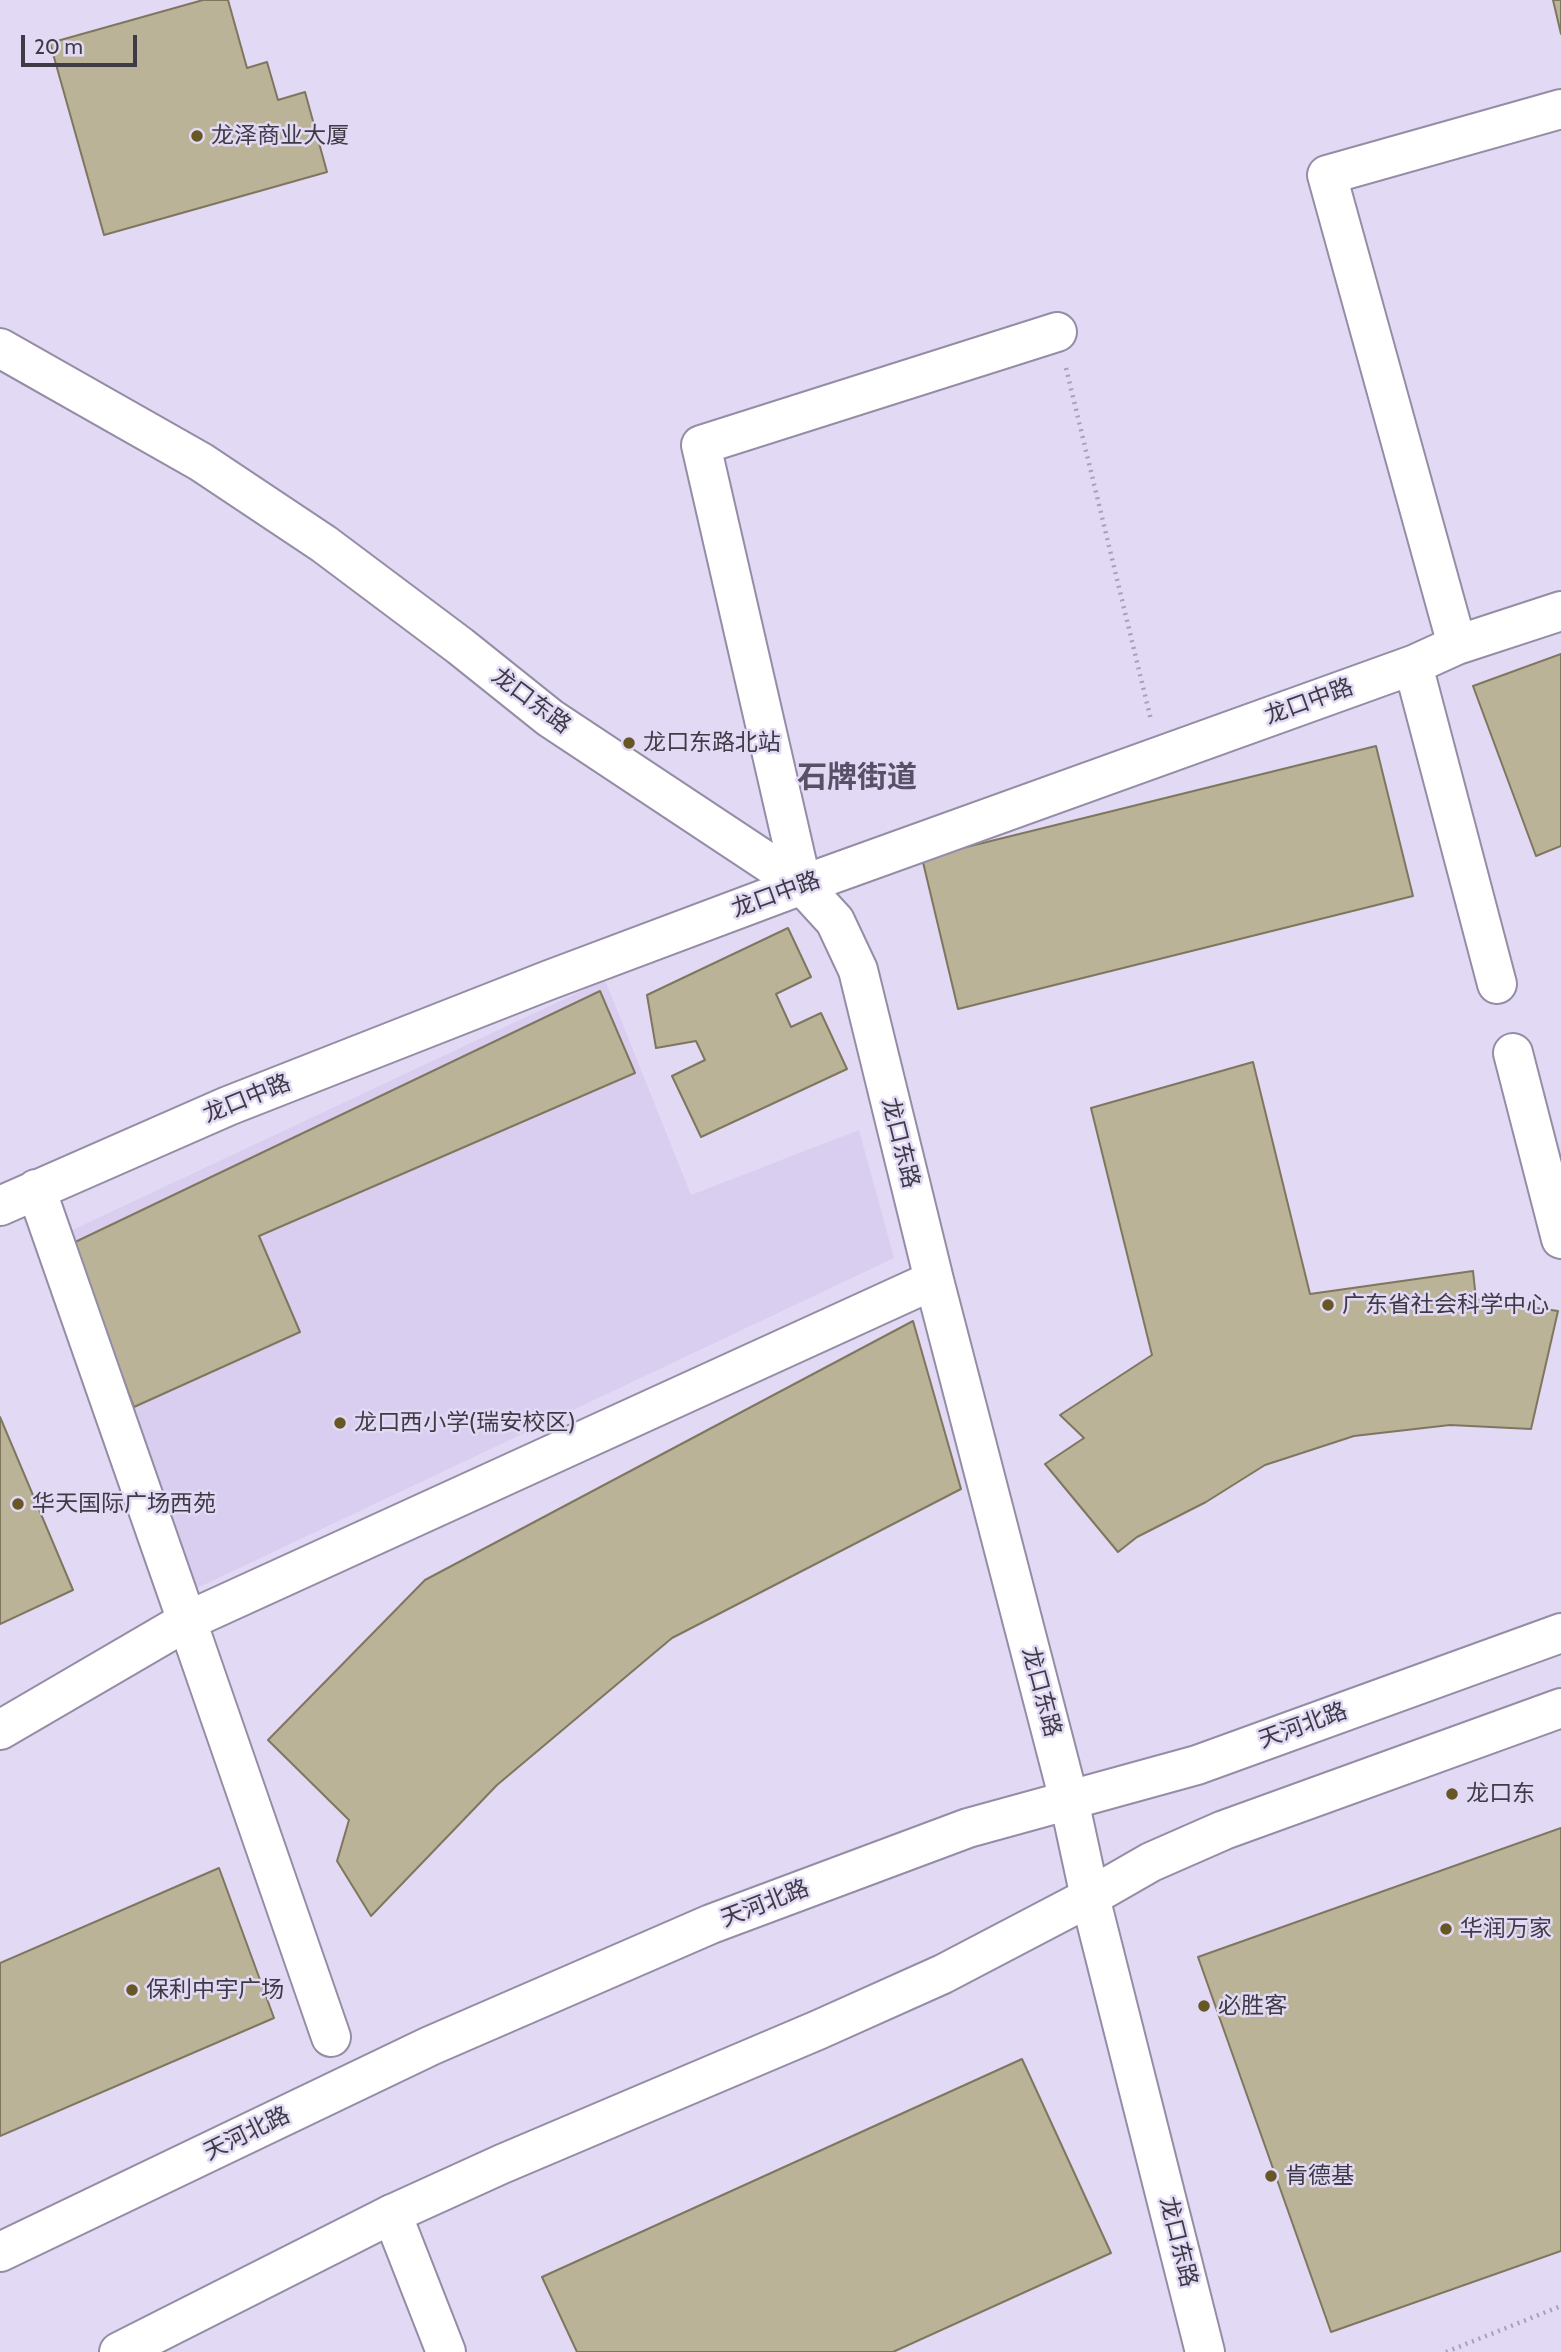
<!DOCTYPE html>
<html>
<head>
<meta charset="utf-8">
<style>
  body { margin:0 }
  #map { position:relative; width:1561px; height:2352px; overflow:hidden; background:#e2d9f4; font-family:Cabin,sans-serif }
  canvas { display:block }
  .scale { position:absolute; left:21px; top:35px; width:116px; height:32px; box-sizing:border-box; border:4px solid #3e3b45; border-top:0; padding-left:9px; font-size:21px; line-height:24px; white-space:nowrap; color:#3e3b45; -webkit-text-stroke:5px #e2d9f4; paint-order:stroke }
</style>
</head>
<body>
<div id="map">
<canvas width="1561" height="2352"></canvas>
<div class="scale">20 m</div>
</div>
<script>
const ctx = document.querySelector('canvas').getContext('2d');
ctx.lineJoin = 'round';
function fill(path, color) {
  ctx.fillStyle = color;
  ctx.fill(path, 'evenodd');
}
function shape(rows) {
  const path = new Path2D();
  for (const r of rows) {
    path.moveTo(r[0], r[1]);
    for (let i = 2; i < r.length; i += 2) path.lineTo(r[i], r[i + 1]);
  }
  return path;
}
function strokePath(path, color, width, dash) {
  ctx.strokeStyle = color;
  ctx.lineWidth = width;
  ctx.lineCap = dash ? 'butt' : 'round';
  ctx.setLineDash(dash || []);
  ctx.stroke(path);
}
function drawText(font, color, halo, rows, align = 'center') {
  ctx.font = font + ' Cabin,"Noto Sans SC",sans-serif';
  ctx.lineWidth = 5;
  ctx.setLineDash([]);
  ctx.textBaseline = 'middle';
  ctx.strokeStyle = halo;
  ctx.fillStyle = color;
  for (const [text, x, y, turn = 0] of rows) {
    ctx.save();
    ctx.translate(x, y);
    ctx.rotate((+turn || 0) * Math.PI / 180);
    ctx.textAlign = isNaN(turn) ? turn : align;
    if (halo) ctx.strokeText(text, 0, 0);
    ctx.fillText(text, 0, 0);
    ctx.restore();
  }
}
fill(shape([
  [605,980,691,1195,859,1130,894,1258,195,1589,66,1233]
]), '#d9cef0');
const building = shape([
  [203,0,228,0,247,68,267,62,278,100,305,92,327,172,104,235,50,43,203,0],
  [1553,0,1561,0,1561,34,1553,0],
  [1561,654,1561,846,1536,856,1473,686,1561,654],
  [1376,746,1413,896,958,1009,922,858,1376,746],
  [788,928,811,977,776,994,791,1027,821,1013,847,1069,701,1137,672,1076,705,1060,696,1041,656,1048,647,995,788,928],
  [600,991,635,1073,259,1236,300,1332,134,1407,71,1244,600,991],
  [1253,1062,1310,1294,1473,1271,1476,1299,1558,1311,1531,1429,1450,1425,1354,1436,1265,1465,1206,1502,1137,1537,1118,1552,1045,1464,1084,1438,1060,1415,1152,1355,1091,1108,1253,1062],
  [913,1321,961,1489,672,1638,497,1785,371,1916,337,1861,349,1820,268,1740,425,1580,913,1321],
  [0,1417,73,1590,0,1624,0,1417],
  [1561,1828,1561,2251,1331,2332,1198,1957,1561,1828],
  [219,1868,274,2018,0,2136,0,1963,219,1868],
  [1022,2059,1111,2253,893,2352,577,2352,542,2277,1022,2059]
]);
fill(building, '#bbb398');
strokePath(building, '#7e765e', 2);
const minor = shape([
  [0,348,201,462,324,544,460,646,550,718,802,885,835,921,858,970,934,1280,1069,1800,1090,1897,1205,2352],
  [1457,645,1327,175,1561,109],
  [1413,665,1497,984],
  [802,885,701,445,1057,332],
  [1513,1053,1561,1239],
  [0,1206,228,1106,549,980,802,885,1413,665,1457,645,1561,611],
  [0,1730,187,1621,36,1189],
  [331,2037,187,1621,934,1280],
  [392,2214,446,2352]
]);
const major = shape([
  [0,2252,430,2046,711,1924,968,1828,1197,1765,1561,1633],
  [119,2352,392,2214,502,2164,818,2030,943,1974,1090,1897,1151,1862,1224,1830,1561,1708]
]);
strokePath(minor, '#958ca5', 42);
strokePath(major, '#958ca5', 42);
strokePath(shape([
  [1066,368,1151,720],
  [1446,2352,1561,2306]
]), '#a9a2b7', 4.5, [2, 5]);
strokePath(minor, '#fff', 38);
strokePath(major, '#fff', 38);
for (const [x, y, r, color] of [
  [197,136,7,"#675725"],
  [629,743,7,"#675725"],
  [1328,1305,7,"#675725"],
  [340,1423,7,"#675725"],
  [18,1504,7,"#675725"],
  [1452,1794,7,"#675725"],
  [1446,1929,7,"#675725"],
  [132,1990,7,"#675725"],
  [1204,2006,7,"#675725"],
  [1271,2176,7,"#675725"]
]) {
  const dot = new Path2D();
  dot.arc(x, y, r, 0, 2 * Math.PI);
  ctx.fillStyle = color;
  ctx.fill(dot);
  strokePath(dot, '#e2d9f4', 2.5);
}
drawText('23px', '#3e3b45', '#e2d9f4', [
  ["龙泽商业大厦",211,136],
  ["龙口东路北站",643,743],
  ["广东省社会科学中心",1342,1305],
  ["龙口西小学(瑞安校区)",354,1423],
  ["华天国际广场西苑",32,1504],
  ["龙口东",1466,1794],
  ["华润万家",1460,1929],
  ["保利中宇广场",146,1990],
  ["必胜客",1218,2006],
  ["肯德基",1285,2176]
], 'left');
drawText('23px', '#3e3b45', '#e2d9f4', [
  ["龙口东路",531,701,37],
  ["龙口中路",1309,702,-20],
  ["龙口中路",776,895,-20],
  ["龙口中路",247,1099,-22],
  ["龙口东路",900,1143,76],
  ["龙口东路",1041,1692,75],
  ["天河北路",1303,1726,-20],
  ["天河北路",765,1904,-21],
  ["天河北路",247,2134,-26],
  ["龙口东路",1178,2242,76]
]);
drawText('bold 30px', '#585067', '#e2d9f4', [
  ["石牌街道",857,778]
]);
</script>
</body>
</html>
